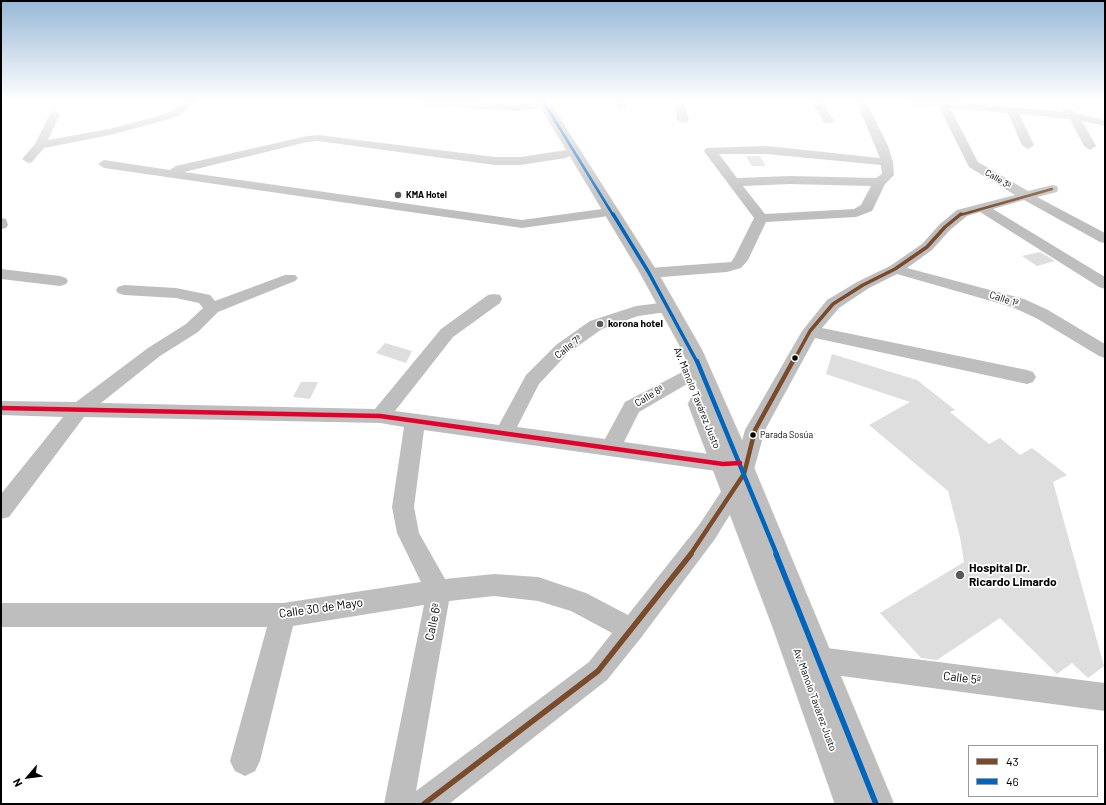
<!DOCTYPE html>
<html>
<head>
<meta charset="utf-8">
<style>
  body { margin:0 }
  #map { position:relative; width:1106px; height:805px; overflow:hidden; background:#fff; font-family:Barlow,sans-serif }
  canvas { display:block }
  .frame { position:absolute; inset:0; border:2px solid #000; pointer-events:none }
  .legend { position:absolute; left:968px; top:745px; width:130px; height:52px; box-sizing:border-box; background:#fff; border:1px solid #999; margin:0; padding:5px 7px; list-style:none; font-size:12px; color:#000 }
  .legend li { display:flex; align-items:center; gap:8px; height:20px }
  .legend b { width:20px; border:1px solid #999 }
  .north { position:absolute; left:8px; top:757px; width:40px; height:40px; -webkit-text-stroke:3px #fff; paint-order:stroke; rotate:242deg; font-size:11px; font-weight:700; line-height:16px; text-align:center; color:#000 }
  .north::after { content:''; display:block; margin:auto; width:14px; height:18px; background:#000; clip-path:polygon(50% 0,100% 100%,50% 72%,0 100%) }
</style>
</head>
<body>
<div id="map">
<canvas width="1106" height="805"></canvas>
<div class="frame"></div>
<ul class="legend">
<li><b style="height:5px;background:#7a4b2a"></b>43</li>
<li><b style="height:5px;background:#0065bd"></b>46</li>
</ul>
<div class="north">N</div>
</div>
<script>
const ctx = document.querySelector('canvas').getContext('2d');
ctx.lineJoin = 'round';
function fill(path, color) {
  ctx.fillStyle = color;
  ctx.fill(path, 'evenodd');
}
function shape(rows) {
  const path = new Path2D();
  for (const r of rows) {
    path.moveTo(r[0], r[1]);
    for (let i = 2; i < r.length; i += 2) path.lineTo(r[i], r[i + 1]);
  }
  return path;
}
function strokePath(path, color, width, dash) {
  ctx.strokeStyle = color;
  ctx.lineWidth = width;
  ctx.lineCap = dash ? 'butt' : 'round';
  ctx.setLineDash(dash || []);
  ctx.stroke(path);
}
function drawText(font, color, halo, rows, align = 'center') {
  ctx.font = font + ' Barlow,sans-serif';
  ctx.lineWidth = 3.5;
  ctx.setLineDash([]);
  ctx.textBaseline = 'middle';
  ctx.strokeStyle = halo;
  ctx.fillStyle = color;
  for (const [text, x, y, turn = 0] of rows) {
    ctx.save();
    ctx.translate(x, y);
    ctx.rotate((+turn || 0) * Math.PI / 180);
    ctx.textAlign = isNaN(turn) ? turn : align;
    if (halo) ctx.strokeText(text, 0, 0);
    ctx.fillText(text, 0, 0);
    ctx.restore();
  }
}
fill(shape([
  [746,156,760,156,766,166,752,166],
  [1040,252,1055,261,1037,266,1022,256],
  [385,343,412,351,406,363,376,353],
  [832,354,917,380,955,410,950,412,989,444,1000,438,1020,455,1032,448,1067,475,1053,482,1104,666,1088,678,1072,663,1057,674,1000,618,937,660,921,658,880,613,964,562,960,537,948,491,869,425,910,402,826,374],
  [301,382,318,382,310,399,293,397]
]), '#dedede');
const major = shape([
  [537,101,549,101,658,273,702,350,752,463,894,804,835,804,773,628,688,404,691,398,701,396,682,350,640,273,537,101]
]);
strokePath(major, '#dbdbdb', 1);
fill(shape([
  [185,101,198,101,180,115,166,120,110,135,44,148,32,162,28,163,22,159,35,144,51,112,55,111,60,114,48,140,109,129,158,116,172,111,185,101],
  [416,101,468,101,513,105,545,102,550,105,545,108,513,111,421,104,416,101],
  [615,101,625,101,626,106,621,109,617,108,615,101],
  [674,101,684,101,689,120,687,122,683,123,677,120,674,101],
  [812,101,822,101,834,121,832,123,824,123,812,101],
  [856,101,866,101,888,146,893,162,894,175,885,184,872,211,856,217,766,222,748,260,741,268,727,272,649,278,644,276,641,273,644,270,649,268,731,262,734,258,754,218,706,154,704,151,706,148,767,146,880,158,856,101],
  [719,154,767,154,881,165,882,174,876,178,790,176,737,178,719,154],
  [790,184,871,186,861,205,854,209,765,214,743,186,790,184],
  [903,101,948,101,1063,112,1064,109,1068,108,1078,114,1105,120,1105,126,1082,121,1096,146,1090,150,1084,146,1070,119,1019,114,1034,145,1028,149,1022,145,1008,113,950,108,978,162,1028,191,1052,185,1057,186,1058,189,1057,192,1037,197,1105,233,1105,243,1100,242,1024,200,993,209,1105,277,1105,289,1099,287,980,212,967,216,950,230,932,250,907,268,1024,299,1048,310,1105,344,1105,358,1099,356,1036,318,1012,307,897,274,869,288,839,308,822,328,1027,370,1033,372,1036,377,1033,382,1027,384,815,338,765,430,751,480,715,539,640,639,607,680,449,804,384,804,424,605,293,626,260,761,255,771,245,776,235,771,230,761,267,627,1,627,1,603,283,603,421,582,397,533,392,507,404,427,380,423,84,417,9,517,1,519,1,494,63,417,1,415,1,401,76,402,148,348,186,324,203,308,199,303,176,298,124,295,118,293,116,290,118,287,124,285,176,288,210,295,215,301,285,275,295,275,298,278,295,281,218,312,198,332,160,356,101,403,375,409,441,329,488,295,494,294,500,295,502,299,500,303,453,337,395,411,499,425,526,375,556,345,590,321,636,306,668,302,674,303,676,307,674,311,638,316,602,329,568,353,539,384,517,427,605,439,625,402,688,369,694,370,697,375,694,380,639,412,624,442,723,456,738,455,745,430,802,331,827,300,857,282,890,266,922,244,940,224,957,210,1015,195,969,167,939,107,908,104,903,101],
  [424,430,723,472,734,472,699,525,628,615,586,593,538,577,494,574,445,579,419,533,414,507,424,430],
  [494,596,538,601,571,611,612,633,589,662,416,791,449,601,494,596],
  [318,135,495,157,520,157,566,150,572,154,566,158,520,165,495,165,318,141,307,142,184,172,522,220,602,209,607,210,609,213,607,216,602,217,522,228,104,168,98,164,104,160,170,170,176,166,307,136,318,135],
  [1,218,6,219,8,225,6,228,1,229,1,218],
  [1,269,60,276,66,278,68,281,66,284,60,286,1,279,1,269],
  [819,647,1105,683,1105,711,819,673,809,674,800,670,796,661,800,652,809,648,819,647]
]), '#bebebe');
fill(major, '#bebebe');
strokePath(shape([
  [960,215,1052,189]
]), '#7a4b2a', 2.5);
strokePath(shape([
  [793,362,810,331,833,304,863,285,895,269,927,247,945,227,961,214]
]), '#7a4b2a', 3.5);
strokePath(shape([
  [690,555,744,474,755,430,793,361]
]), '#7a4b2a', 4.5);
strokePath(shape([
  [424,804,598,671,691,554]
]), '#7a4b2a', 5.5);
strokePath(shape([
  [543,101,613,215]
]), '#0065bd', 2.5);
strokePath(shape([
  [613,214,649,273,697,362]
]), '#0065bd', 3.5);
strokePath(shape([
  [697,361,777,555]
]), '#0065bd', 4.5);
strokePath(shape([
  [776,554,876,804]
]), '#0065bd', 5.5);
strokePath(shape([
  [1,408,380,416,723,464,740,463]
]), '#e4002b', 4.5);
const sky = ctx.createLinearGradient(0, 0, 0, 214);
sky.addColorStop(0, '#97b8d7');
sky.addColorStop(0.47, '#fff');
sky.addColorStop(1, '#ffffff00');
ctx.fillStyle = sky;
ctx.fillRect(0, 0, 1106, 214);
for (const [x, y, r, color] of [
  [398,195,4,"#595959"],
  [600,324,4,"#595959"],
  [795,358,3.5,"#000"],
  [753,435,3.5,"#000"],
  [960,575,5,"#595959"]
]) {
  const dot = new Path2D();
  dot.arc(x, y, r, 0, 2 * Math.PI);
  ctx.fillStyle = color;
  ctx.fill(dot);
  strokePath(dot, '#fff', 1.5);
}
drawText('9px', '#000', '#fff', [
  ["Calle 3ª",998,179,31]
]);
drawText('bold 9px', '#000', '#fff', [
  ["KMA Hotel",406,195]
], 'left');
drawText('9px', '#000', '#fff', [
  ["Parada Sosúa",760,435]
], 'left');
drawText('10px', '#000', '#fff', [
  ["Calle 1ª",1004,299,18],
  ["Calle 7ª",568,347,-39],
  ["Calle 8ª",649,396,-31],
  ["Av. Manolo Tavárez Justo",697,398,68],
  ["Av. Manolo Tavárez Justo",815,700,70]
]);
drawText('bold 10px', '#000', '#fff', [
  ["korona hotel",608,324]
], 'left');
drawText('bold 12px', '#000', '#fff', [
  ["Hospital Dr.",969,568],
  ["Ricardo Limardo",969,582]
], 'left');
drawText('12px', '#000', '#fff', [
  ["Calle 30 de Mayo",321,608,-8],
  ["Calle 6ª",433,622,-78],
  ["Calle 5ª",962,678,7]
]);
</script>
</body>
</html>
